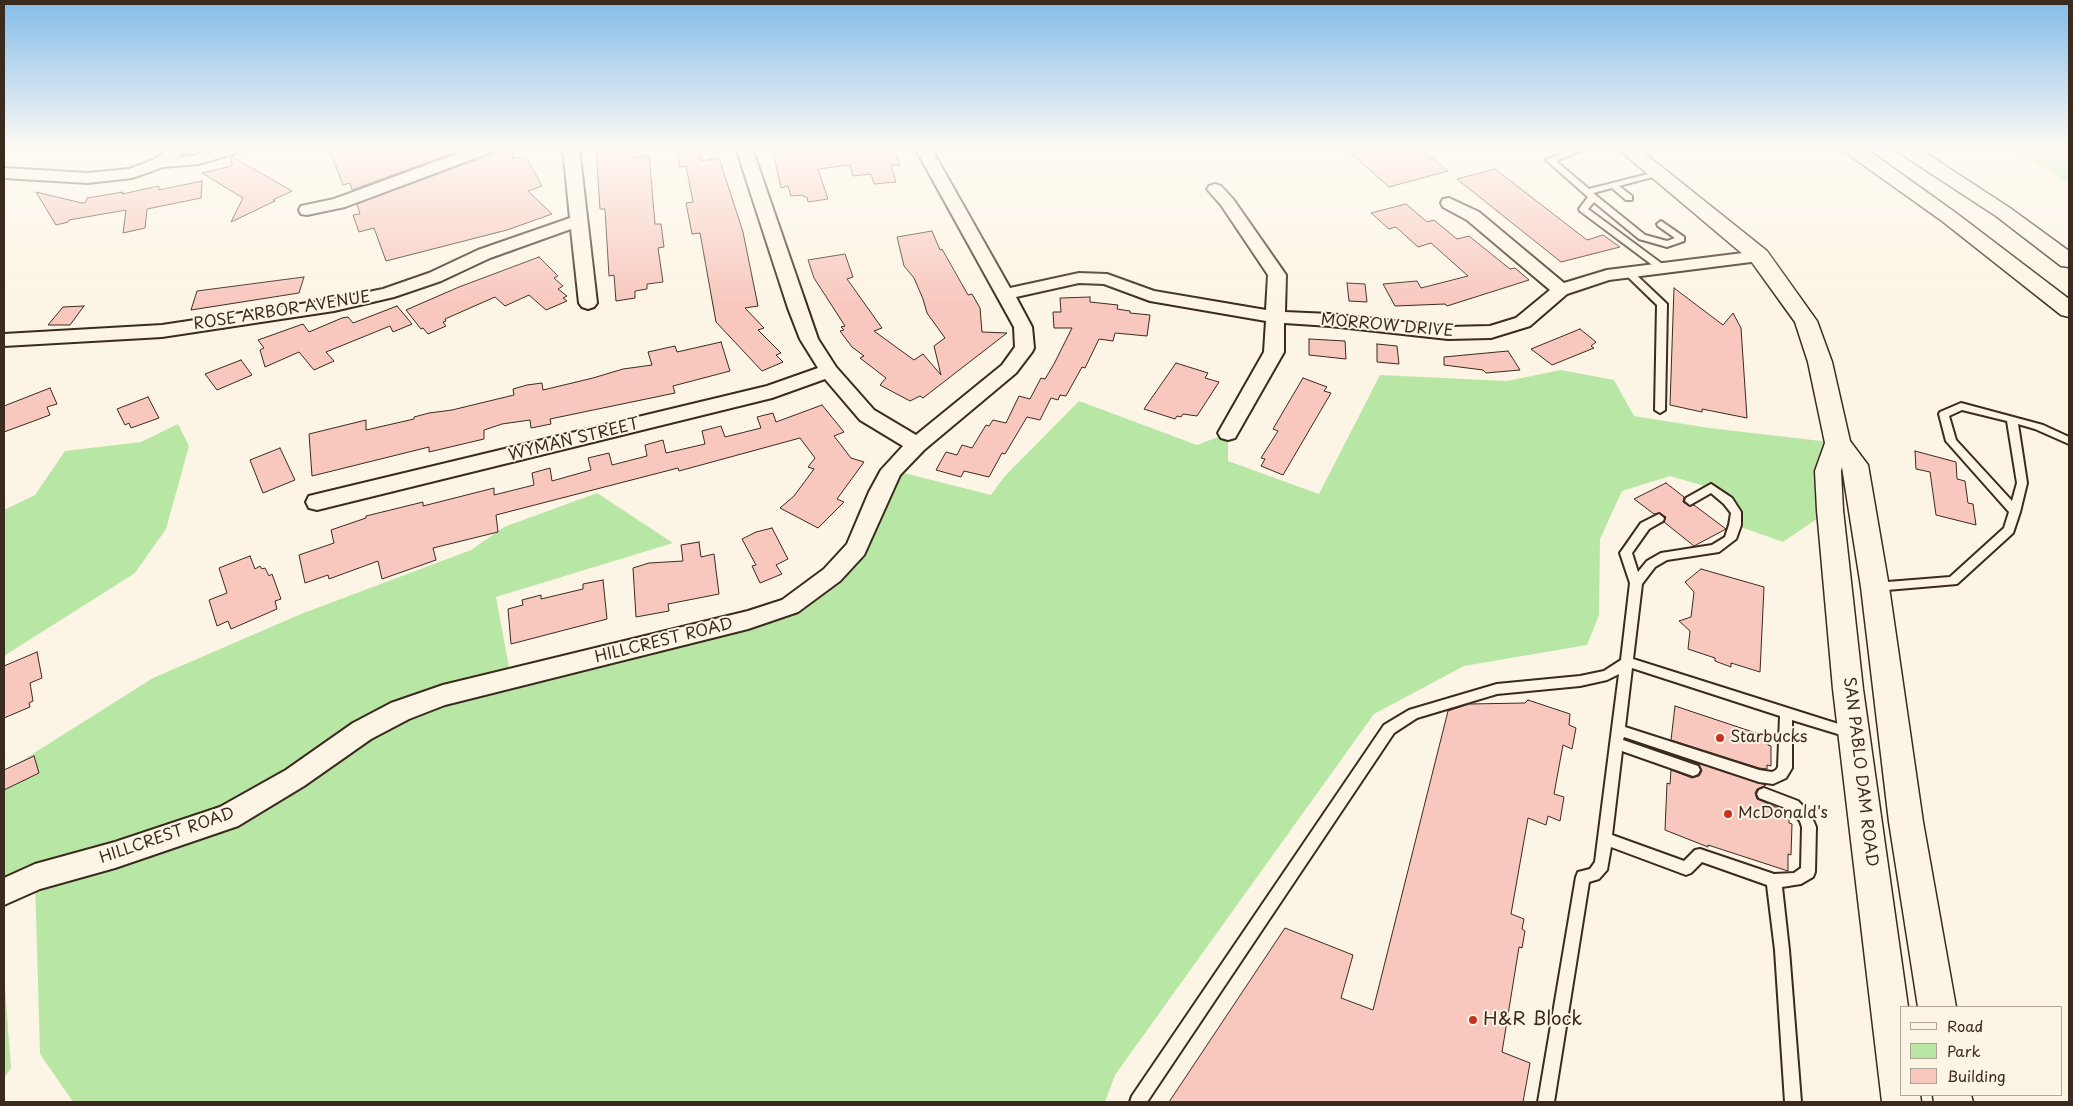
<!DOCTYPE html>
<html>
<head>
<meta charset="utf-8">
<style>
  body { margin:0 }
  #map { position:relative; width:2073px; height:1106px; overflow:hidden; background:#fcf5e5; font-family:"Playpen Sans",sans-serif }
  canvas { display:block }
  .frame { position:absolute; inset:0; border:5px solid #3b2a1e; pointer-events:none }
  .legend { position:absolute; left:1900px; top:1006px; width:162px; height:90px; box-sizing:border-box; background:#fcf5e5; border:1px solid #afa495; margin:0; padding:6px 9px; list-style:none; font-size:15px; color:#3b2a1e }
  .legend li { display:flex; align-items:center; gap:10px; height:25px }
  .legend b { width:25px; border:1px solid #afa495 }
</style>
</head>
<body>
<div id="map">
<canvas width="2073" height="1106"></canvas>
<div class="frame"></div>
<ul class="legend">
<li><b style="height:6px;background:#fcf5e5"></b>Road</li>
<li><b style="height:14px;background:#b8e7a5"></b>Park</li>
<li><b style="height:14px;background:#f8c8bf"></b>Building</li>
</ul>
</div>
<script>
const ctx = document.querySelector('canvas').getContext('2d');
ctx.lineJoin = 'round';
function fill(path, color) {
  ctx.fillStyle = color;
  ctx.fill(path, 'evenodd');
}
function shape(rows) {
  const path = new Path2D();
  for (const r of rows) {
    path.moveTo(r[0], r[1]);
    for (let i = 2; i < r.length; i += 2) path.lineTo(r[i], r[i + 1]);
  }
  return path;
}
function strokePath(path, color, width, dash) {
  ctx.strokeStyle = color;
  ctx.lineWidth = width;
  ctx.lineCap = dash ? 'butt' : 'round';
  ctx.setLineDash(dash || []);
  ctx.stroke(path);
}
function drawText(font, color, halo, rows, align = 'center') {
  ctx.font = font + ' "Playpen Sans",sans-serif';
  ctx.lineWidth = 4;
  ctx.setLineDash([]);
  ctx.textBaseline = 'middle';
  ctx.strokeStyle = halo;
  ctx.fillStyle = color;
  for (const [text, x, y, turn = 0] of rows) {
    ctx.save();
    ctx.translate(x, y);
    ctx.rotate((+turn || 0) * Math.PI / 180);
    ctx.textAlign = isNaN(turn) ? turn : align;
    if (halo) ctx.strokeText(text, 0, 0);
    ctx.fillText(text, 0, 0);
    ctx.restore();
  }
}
fill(shape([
  [2013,148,2069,148,2069,184],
  [1561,370,1614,380,1634,416,1709,428,1838,443,1830,510,1783,542,1735,525,1736,511,1711,488,1670,476,1622,491,1600,539,1599,615,1587,645,1464,666,1374,714,1115,1075,1105,1102,73,1102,40,1054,35,878,4,892,4,772,153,678,301,614,471,550,504,527,597,493,673,543,496,597,511,678,748,620,832,575,892,470,991,495,1004,477,1079,401,1197,445,1228,433,1228,461,1319,494,1380,375,1507,381],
  [178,424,189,446,166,529,135,573,4,656,4,510,35,495,65,451,141,442],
  [4,974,11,1068,4,1078]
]), '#b8e7a5');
const building = shape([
  [329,148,467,148,352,190,350,183,343,185,329,148],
  [498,148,512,148,513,159,525,155,542,186,528,191,552,214,507,230,386,261,374,228,359,232,353,215,360,214,357,204,495,153,498,148],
  [596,148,629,148,630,155,633,155,633,158,649,155,655,224,661,224,664,247,658,248,663,282,647,284,647,289,635,291,635,298,616,301,614,275,609,276,605,209,600,209,596,148],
  [680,148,699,148,701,161,719,158,743,232,758,306,745,308,764,328,758,330,781,353,776,355,783,362,762,371,716,322,700,233,692,234,686,203,693,202,686,166,680,167,677,151,681,150,680,148],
  [772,148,894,148,900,165,891,165,896,182,874,184,871,174,853,176,850,165,818,169,828,199,808,202,807,197,804,197,803,195,791,196,788,186,781,188,772,148],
  [1345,148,1419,148,1448,171,1389,187,1345,148],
  [231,156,292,191,273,200,275,201,231,222,243,198,202,173,232,166,231,156],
  [1495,169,1587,240,1603,235,1620,247,1561,262,1457,179,1495,169],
  [202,181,201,198,147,209,145,228,123,233,126,210,69,220,68,222,56,225,36,192,82,203,86,202,87,198,123,192,122,194,159,186,159,190,202,181],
  [1406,204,1427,222,1434,220,1457,239,1469,236,1510,269,1515,268,1529,280,1447,306,1445,304,1395,306,1383,284,1417,281,1421,288,1468,276,1431,243,1418,247,1396,227,1389,229,1371,213,1406,204],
  [932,231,940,250,942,249,968,295,972,294,980,308,982,332,1007,333,923,398,920,396,910,401,880,385,886,378,860,358,864,356,852,347,840,331,844,330,841,327,845,326,814,278,808,260,845,254,853,277,847,279,882,328,874,331,914,360,923,354,941,375,934,346,945,338,927,313,923,299,914,278,904,266,897,237,932,231],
  [539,257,558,276,554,278,563,286,558,289,567,296,563,298,567,301,546,310,529,295,505,306,495,297,445,319,446,321,443,322,446,326,428,334,423,328,421,329,406,310,459,287,539,257],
  [304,277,299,293,191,310,197,291,304,277],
  [1347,283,1365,284,1367,302,1349,301,1347,283],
  [1674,288,1723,325,1733,313,1741,328,1747,418,1702,409,1702,412,1670,405,1674,288],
  [1090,297,1090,302,1118,305,1117,309,1130,311,1130,313,1150,315,1147,336,1115,333,1113,341,1099,339,1085,368,1082,367,1066,396,1060,395,1058,400,1051,398,1040,420,1027,417,1005,454,1002,453,989,477,964,471,961,477,936,470,946,452,957,455,962,445,972,448,986,425,989,426,993,420,1006,423,1019,396,1030,399,1041,378,1045,379,1054,364,1072,328,1054,328,1053,312,1061,312,1060,298,1090,297],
  [84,306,70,325,48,325,63,307,84,306],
  [397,306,412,324,393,332,390,326,326,352,334,361,314,370,299,352,265,367,260,350,264,348,258,340,303,324,309,332,342,318,348,317,353,323,397,306],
  [1580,329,1596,342,1591,346,1594,348,1552,365,1531,349,1580,329],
  [1309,339,1345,341,1346,359,1309,355,1309,339],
  [721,342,730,371,673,386,675,393,550,419,551,424,531,428,530,420,502,424,484,430,484,439,429,452,429,447,312,476,309,434,366,420,366,430,414,419,414,417,429,413,452,410,514,395,513,389,527,385,542,383,543,390,593,378,623,369,652,365,648,352,675,346,677,352,721,342],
  [1377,344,1397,346,1399,364,1377,362,1377,344],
  [1508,351,1520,370,1486,373,1483,370,1444,365,1444,357,1508,351],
  [241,360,252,375,217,390,205,374,241,360],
  [1176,363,1208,373,1205,378,1219,382,1197,416,1183,414,1181,417,1177,416,1175,419,1144,409,1176,363],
  [1303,378,1327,387,1324,391,1331,393,1283,475,1261,466,1265,459,1261,458,1278,431,1273,429,1303,378],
  [50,388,57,404,47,407,50,415,4,432,4,406,50,388],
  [148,397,159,418,131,428,129,423,125,425,117,409,148,397],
  [822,405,844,432,834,436,851,458,864,462,837,499,844,502,818,528,780,508,794,496,814,469,808,467,815,458,800,438,679,471,678,468,496,515,498,532,433,548,436,560,382,579,378,561,329,579,328,575,305,583,299,555,334,543,331,530,366,518,366,516,423,502,423,506,494,488,494,495,534,485,532,473,550,468,552,481,591,470,588,458,609,453,612,465,647,456,645,445,663,440,666,453,705,444,702,431,721,426,725,437,761,428,757,417,773,413,776,422,822,405],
  [280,448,295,480,263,493,250,460,280,448],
  [1915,451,1956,462,1957,479,1965,481,1968,503,1973,504,1976,525,1936,515,1930,472,1916,469,1915,451],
  [1666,483,1684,497,1683,502,1689,506,1694,505,1726,529,1694,546,1664,522,1666,517,1660,513,1654,514,1634,499,1666,483],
  [772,528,788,559,776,565,782,574,760,583,752,566,756,565,742,539,756,532,772,528],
  [699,542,701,557,714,554,719,594,668,604,669,611,636,617,633,568,649,563,683,561,681,545,699,542],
  [250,556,255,569,260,566,262,569,265,568,269,576,272,574,281,599,275,601,277,609,231,629,228,621,217,626,209,600,227,593,219,568,250,556],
  [1701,569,1764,587,1760,672,1731,663,1731,667,1715,661,1715,658,1688,649,1690,631,1679,621,1691,617,1694,592,1685,582,1701,569],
  [603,580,607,619,511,644,508,609,523,605,522,600,541,595,541,599,583,589,583,584,603,580],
  [37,652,42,678,30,683,33,701,29,703,30,707,4,718,4,666,37,652],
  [1528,700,1570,714,1569,725,1576,728,1572,749,1563,745,1554,794,1564,797,1560,821,1548,816,1546,825,1528,818,1511,914,1524,919,1522,929,1525,931,1522,948,1519,947,1502,1052,1530,1063,1523,1102,1169,1102,1285,928,1353,955,1341,998,1373,1010,1448,711,1469,704,1525,703,1528,700],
  [1675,706,1768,737,1768,745,1771,746,1771,766,1767,765,1767,769,1759,768,1671,740,1675,706],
  [1673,755,1766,785,1757,789,1755,793,1757,799,1789,813,1789,823,1792,824,1791,855,1788,854,1788,871,1708,845,1708,847,1665,830,1667,783,1670,784,1671,770,1692,778,1699,776,1702,771,1699,764,1673,755],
  [34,756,39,773,4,790,4,770,34,756]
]);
fill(building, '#f8c8bf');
strokePath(building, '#3b2a1e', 1);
const lane = shape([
  [1575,148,1587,148,1556,161,1589,189,1660,171,1660,175,1619,186,1632,196,1632,200,1626,200,1612,188,1593,193,1645,235,1667,241,1675,238,1658,226,1657,224,1661,221,1684,237,1684,241,1667,247,1639,239,1594,202,1588,209,1665,266,1665,270,1659,270,1580,211,1579,209,1588,197,1546,160,1575,148],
  [1629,270,1632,271,1667,304,1665,410,1660,413,1655,410,1657,305,1626,275,1625,273,1629,270],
  [1961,403,2043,425,2069,437,2069,444,2035,429,2018,424,2027,483,2020,512,2013,533,1957,584,1875,591,1871,590,1869,587,1871,584,1875,583,1950,577,2004,528,2009,512,1946,441,1939,414,1940,412,1961,403],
  [1962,410,2007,421,2017,483,2012,501,1956,440,1949,416,1962,410],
  [1711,484,1732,498,1741,512,1741,525,1736,539,1719,552,1667,560,1655,567,1642,584,1633,659,1851,728,1856,729,1857,733,1856,737,1851,738,1792,720,1792,768,1786,778,1773,784,1759,782,1624,737,1623,740,1698,766,1700,770,1698,774,1693,776,1622,751,1612,835,1684,861,1695,850,1700,849,1774,874,1794,873,1801,868,1802,827,1800,821,1788,809,1759,798,1757,794,1759,790,1764,788,1798,801,1810,813,1816,827,1815,872,1813,877,1801,884,1782,887,1789,950,1801,1102,1785,1102,1775,950,1767,885,1702,862,1691,873,1686,875,1611,847,1607,870,1599,879,1589,882,1554,1102,1538,1102,1576,877,1578,872,1590,869,1595,862,1619,674,1607,680,1580,686,1497,694,1417,718,1394,733,1147,1102,1130,1102,1132,1096,1384,725,1409,710,1497,684,1580,676,1604,671,1621,660,1630,583,1620,553,1641,523,1659,514,1664,518,1663,521,1649,529,1632,553,1638,572,1647,561,1661,553,1712,545,1725,537,1729,525,1731,513,1724,504,1711,493,1690,505,1685,501,1686,498,1711,484],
  [1632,668,1780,716,1778,767,1776,770,1772,772,1759,770,1625,727,1632,668]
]);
const street = shape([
  [170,148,188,148,178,157,192,156,219,148,244,148,242,151,199,164,163,167,132,178,88,183,4,178,4,168,88,173,129,169,155,159,170,148],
  [473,148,496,148,494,151,345,207,307,215,301,214,299,210,301,206,334,199,473,148],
  [563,148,579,148,597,303,594,307,588,309,582,307,579,303,571,229,490,258,441,281,394,297,334,311,162,337,4,346,4,334,162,325,334,299,383,289,429,273,478,250,570,218,563,148],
  [736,148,752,148,818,339,836,367,874,410,916,435,1002,365,1015,347,1014,327,915,148,931,148,1010,288,1079,273,1107,274,1154,291,1266,310,1268,275,1221,205,1207,189,1209,186,1215,184,1221,186,1233,199,1286,275,1285,312,1330,314,1448,327,1490,326,1516,318,1550,290,1467,220,1443,207,1441,203,1443,199,1449,198,1479,212,1564,283,1607,270,1759,251,1765,252,1768,256,1765,260,1759,261,1609,280,1567,294,1530,326,1491,338,1448,339,1330,326,1284,323,1284,352,1235,438,1228,440,1221,438,1218,433,1264,352,1266,321,1150,301,1104,284,1079,283,1016,297,1032,327,1034,348,1032,352,1016,373,924,450,900,475,864,555,840,581,798,612,748,629,445,705,409,719,371,739,304,786,238,826,115,868,40,889,4,905,4,878,35,864,115,842,220,807,286,770,353,723,391,703,443,685,748,611,782,600,824,569,847,544,869,492,881,470,903,446,860,420,825,379,772,398,317,510,309,508,306,502,309,496,317,494,767,386,818,368,800,339,788,308,736,148]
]);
const primary = shape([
  [1617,148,1638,148,1767,251,1817,321,1832,362,1850,441,1868,465,1889,587,1923,822,1956,1007,1918,1007,1889,822,1861,587,1842,467,1841,471,1843,510,1863,689,1908,1007,1902,1007,1902,1095,1920,1095,1921,1102,1882,1102,1833,689,1817,510,1815,471,1825,443,1808,362,1795,322,1751,261,1617,148],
  [1933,1095,1971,1095,1973,1102,1934,1102,1933,1095]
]);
const highway = shape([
  [1843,148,1865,148,1956,213,2069,299,2069,317,2061,315,1942,221,1845,152,1843,148],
  [1896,148,1918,148,2010,208,2069,251,2069,267,2061,266,1996,216,1898,152,1896,148]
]);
strokePath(lane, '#3b2a1e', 4);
strokePath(street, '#3b2a1e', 4);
strokePath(primary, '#3b2a1e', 3);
strokePath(highway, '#3b2a1e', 3);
fill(lane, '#fcf5e5');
fill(street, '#fcf5e5');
fill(primary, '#fcf5e5');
fill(highway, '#fcf5e5');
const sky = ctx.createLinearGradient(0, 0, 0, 303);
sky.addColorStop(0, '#83bcea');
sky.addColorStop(0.49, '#fefaf3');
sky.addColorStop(1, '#fefaf300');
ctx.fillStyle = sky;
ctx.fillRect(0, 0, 2073, 303);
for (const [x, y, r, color] of [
  [1720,738,5,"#c8321e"],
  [1728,814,5,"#c8321e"],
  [1473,1020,5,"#c8321e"]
]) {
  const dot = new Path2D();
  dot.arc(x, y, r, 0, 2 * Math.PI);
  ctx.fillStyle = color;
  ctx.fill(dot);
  strokePath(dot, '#fcf5e5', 2);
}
drawText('16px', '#3b2a1e', '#fcf5e5', [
  ["ROSE ARBOR AVENUE",282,311,-9],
  ["MORROW DRIVE",1387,326,5],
  ["WYMAN STREET",574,440,-14],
  ["HILLCREST ROAD",664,641,-14],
  ["SAN PABLO DAM ROAD",1860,772,83],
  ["HILLCREST ROAD",167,836,-19]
]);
drawText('16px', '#3b2a1e', '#fcf5e5', [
  ["Starbucks",1730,738],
  ["McDonald's",1738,814]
], 'left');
drawText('19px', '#3b2a1e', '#fcf5e5', [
  ["H&R Block",1483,1020]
], 'left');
</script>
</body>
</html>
